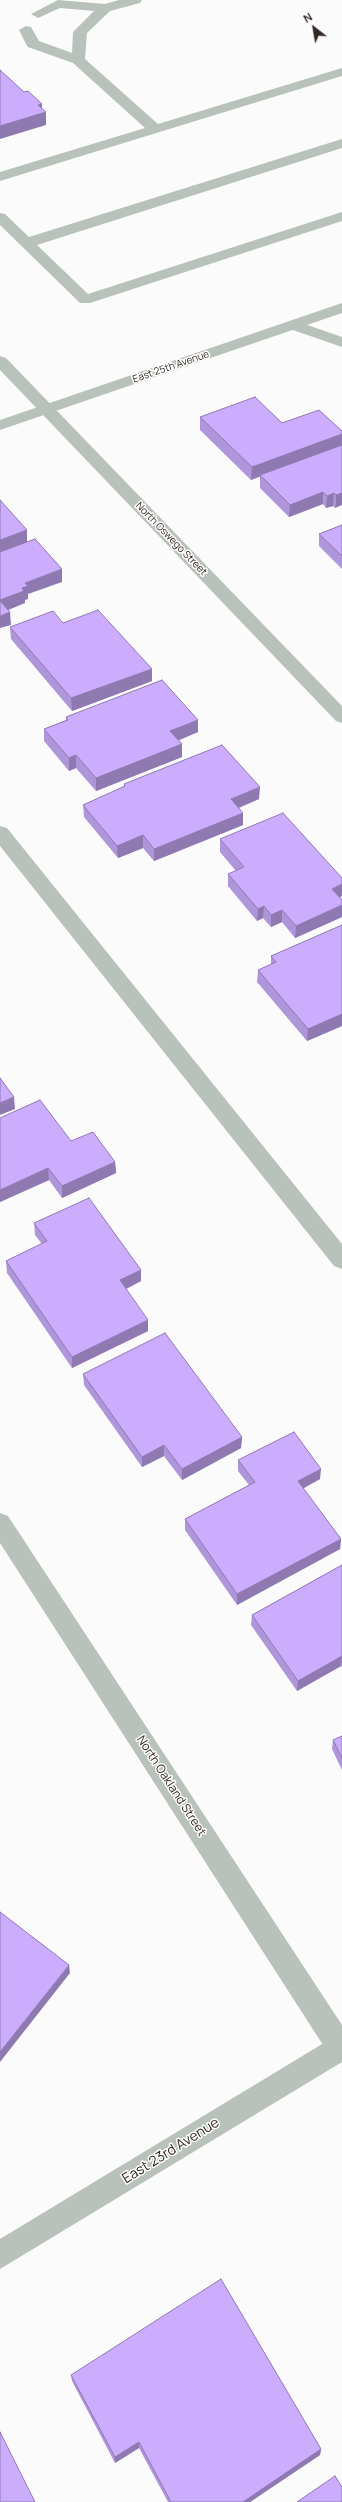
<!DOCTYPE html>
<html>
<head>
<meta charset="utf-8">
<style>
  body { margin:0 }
  #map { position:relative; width:342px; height:2502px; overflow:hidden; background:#fbfbfb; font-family:Manrope,sans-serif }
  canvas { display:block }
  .north { position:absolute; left:294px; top:8px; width:40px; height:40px; -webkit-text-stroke:3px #fff; paint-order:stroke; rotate:329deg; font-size:11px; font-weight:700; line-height:16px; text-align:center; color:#322723 }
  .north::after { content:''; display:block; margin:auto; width:14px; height:18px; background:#322723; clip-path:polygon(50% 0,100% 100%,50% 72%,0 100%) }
</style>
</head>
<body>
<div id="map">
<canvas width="342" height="2502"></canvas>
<div class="north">N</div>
</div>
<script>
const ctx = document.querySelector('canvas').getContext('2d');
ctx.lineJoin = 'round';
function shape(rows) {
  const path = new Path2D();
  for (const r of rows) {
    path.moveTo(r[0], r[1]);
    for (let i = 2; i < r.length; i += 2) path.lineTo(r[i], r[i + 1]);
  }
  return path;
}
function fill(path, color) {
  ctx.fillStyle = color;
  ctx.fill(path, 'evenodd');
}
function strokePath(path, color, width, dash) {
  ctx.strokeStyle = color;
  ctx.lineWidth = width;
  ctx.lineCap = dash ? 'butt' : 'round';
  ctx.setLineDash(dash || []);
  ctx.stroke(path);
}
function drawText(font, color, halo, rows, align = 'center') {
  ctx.font = font + ' Manrope,sans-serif';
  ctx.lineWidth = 3;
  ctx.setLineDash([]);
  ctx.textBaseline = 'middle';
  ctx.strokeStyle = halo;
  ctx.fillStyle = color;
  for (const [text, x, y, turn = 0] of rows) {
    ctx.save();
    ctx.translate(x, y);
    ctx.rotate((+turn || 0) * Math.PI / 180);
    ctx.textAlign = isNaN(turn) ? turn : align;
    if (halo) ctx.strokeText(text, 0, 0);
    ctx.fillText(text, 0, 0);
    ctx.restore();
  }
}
fill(shape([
  [58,0,105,4,119,0,142,0,140,3,110,11,87,33,85,59,158,124,342,68,342,76,0,181,0,172,145,128,73,63,28,47,26,44,19,30,26,26,31,27,39,41,72,53,73,32,94,11,60,8,38,18,31,14,58,0],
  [342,139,342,148,37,245,88,294,342,212,342,221,90,303,80,303,0,225,0,213,5,214,29,237,342,139],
  [0,826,7,828,342,1244,342,1269,334,1266,0,846,0,826]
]), '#b8c2ba');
fill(shape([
  [293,320,342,337,342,347,287,328,285,325,293,320],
  [0,356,6,358,342,706,342,723,336,721,0,370,0,356],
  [0,1513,8,1516,342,2025,342,2063,332,2059,0,1543,0,1513]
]), '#b8c2ba');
fill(shape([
  [342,303,342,313,0,430,0,420,342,303],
  [342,2032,342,2062,0,2269,0,2239,342,2032]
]), '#b8c2ba');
fill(shape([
  [200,417,282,423,342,431,335,508,333,506,326,508,323,504,289,517,260,488,260,476,251,480,200,430],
  [342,525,342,569,319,546,319,534],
  [63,623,152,669,152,681,72,711,11,639,10,627],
  [66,717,198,732,178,740,182,744,182,757,96,791,76,768,69,771,44,741,44,729,66,720],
  [124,784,259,799,239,808,243,825,154,861,143,848,118,858,84,817,83,805,124,787],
  [220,839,342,878,342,896,340,897,342,900,342,917,295,938,282,922,271,927,263,918,257,921,228,886,228,874,236,871,220,852],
  [342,925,342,1026,307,1041,257,982,258,970,271,965,271,956],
  [71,1141,115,1162,116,1173,62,1198,49,1180,0,1202],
  [34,1223,141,1281,126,1289,148,1331,72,1368,7,1273,6,1261,42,1244,35,1235],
  [83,1374,242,1437,241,1448,182,1480,164,1456,142,1467,84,1385],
  [238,1460,320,1479,303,1488,341,1539,340,1549,237,1605,185,1530,185,1519,249,1485,238,1471],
  [342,1565,342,1667,341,1666,297,1691,251,1625,252,1615],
  [342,1736,342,1770,332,1749,333,1740],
  [71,2375,321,2449,320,2455,250,2502,168,2502,139,2448,115,2463,72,2381]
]), '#af95da');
fill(shape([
  [42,104,42,113,46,112,46,125,0,139,0,126,38,105],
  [342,434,342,446,251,480,252,467],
  [323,492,323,504,289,517,290,505],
  [334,493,333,506,326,508,327,496],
  [342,493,342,505,335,508,336,495],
  [27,530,27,542,0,552,0,540],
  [62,569,62,582,28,594,28,599,25,600,25,603,1,613,0,600,22,588,25,583],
  [10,612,11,625,0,628,0,616],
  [152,669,152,681,72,711,71,698],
  [198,720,198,732,170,744,170,731],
  [182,744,182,757,96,791,96,778],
  [76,755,76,768,69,771,69,758],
  [260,787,259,799,230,811,231,799],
  [243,813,243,825,154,861,154,849],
  [143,835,143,848,118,858,117,846],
  [342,884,342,896,331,901,332,889],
  [342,905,342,917,295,938,296,926],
  [264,906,263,918,257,921,258,909],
  [282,910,282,922,271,927,271,915],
  [342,1014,342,1026,307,1041,308,1029],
  [14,1097,15,1109,0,1115,0,1103],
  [115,1162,116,1173,62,1198,62,1186],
  [48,1168,49,1180,0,1202,0,1190],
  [141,1270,141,1281,120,1292,120,1280],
  [148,1320,148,1331,72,1368,72,1357],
  [242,1437,241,1448,182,1480,182,1469],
  [164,1445,164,1456,142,1467,142,1457],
  [321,1469,320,1479,297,1492,298,1481],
  [341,1539,340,1549,237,1605,237,1594],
  [342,1656,341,1666,297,1691,298,1681],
  [69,1965,70,1973,0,2062,0,2052],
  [139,2442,139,2448,115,2463,115,2457],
  [321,2449,320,2455,250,2502,243,2502]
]), '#8f79b1');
const building = shape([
  [0,70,24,92,28,91,42,104,38,105,46,112,0,126,0,70],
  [255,397,282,423,319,410,342,431,342,434,252,467,200,417,255,397],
  [342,445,342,493,336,495,334,493,327,496,323,492,290,505,260,475,342,445],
  [0,500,27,530,0,540,0,500],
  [342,525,342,556,319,534,342,525],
  [35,539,62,569,25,583,28,586,22,588,24,591,0,600,0,552,35,539],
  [0,601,10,612,0,616,0,601],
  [98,610,152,669,71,698,10,627,53,611,63,623,98,610],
  [162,680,198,720,170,731,182,744,96,778,76,755,69,758,44,729,68,720,66,717,162,680],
  [222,745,260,787,231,799,243,813,154,849,143,835,117,846,83,805,125,786,124,784,222,745],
  [283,813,342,878,342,884,332,889,342,900,342,905,296,926,282,910,271,915,264,906,258,909,228,874,244,867,220,839,283,813],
  [342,925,342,1014,308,1029,258,970,276,962,271,956,342,925],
  [0,1078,14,1097,0,1103,0,1078],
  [40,1100,71,1141,93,1132,115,1162,62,1186,48,1168,0,1190,0,1118,40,1100],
  [89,1198,141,1270,120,1280,148,1320,72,1357,6,1261,47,1241,34,1223,89,1198],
  [165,1333,242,1437,182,1469,164,1445,142,1457,83,1374,165,1333],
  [294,1432,321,1469,298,1481,341,1539,237,1594,185,1519,255,1482,238,1460,294,1432],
  [342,1565,342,1656,298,1681,252,1615,342,1565],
  [342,1736,342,1758,333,1740,342,1736],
  [0,1912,69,1965,0,2052,0,1912],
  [221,2279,321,2449,243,2502,171,2502,139,2442,115,2457,71,2375,221,2279],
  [0,2432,35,2502,0,2502,0,2432],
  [335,2476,342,2487,342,2502,297,2502,335,2476]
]);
fill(building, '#ccadfd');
strokePath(building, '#8f79b1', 1);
drawText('10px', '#322723', '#fff', [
  ["East 25th Avenue",171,367,-19],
  ["North Oswego Street",171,539,46]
]);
drawText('12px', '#322723', '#fff', [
  ["North Oakland Street",171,1786,57]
]);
drawText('14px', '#322723', '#fff', [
  ["East 23rd Avenue",171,2151,-32]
]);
</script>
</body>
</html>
